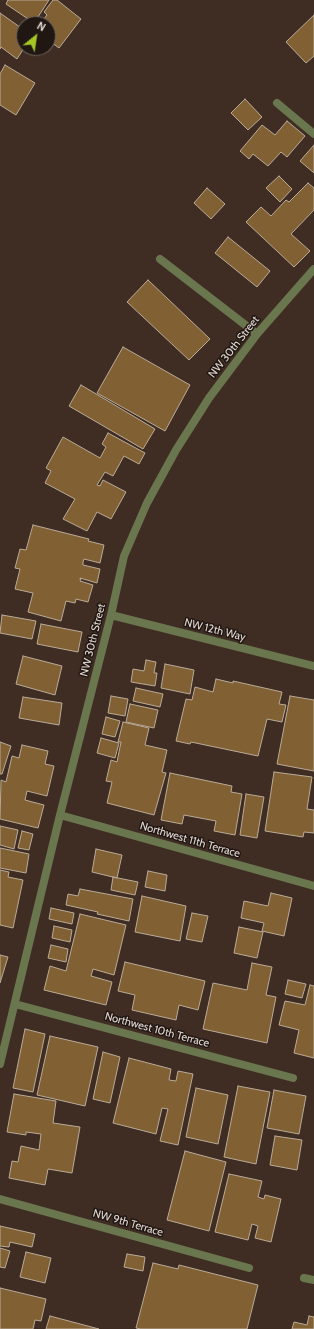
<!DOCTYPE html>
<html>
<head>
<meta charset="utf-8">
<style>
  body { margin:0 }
  #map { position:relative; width:314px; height:1329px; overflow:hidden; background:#3f2d24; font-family:Cabin,sans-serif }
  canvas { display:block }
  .north { position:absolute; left:16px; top:16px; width:40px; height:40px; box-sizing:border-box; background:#201713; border:1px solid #6e645f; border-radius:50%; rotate:30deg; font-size:11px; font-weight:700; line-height:16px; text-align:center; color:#e4d8d2 }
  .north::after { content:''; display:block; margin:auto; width:14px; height:18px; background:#a4c824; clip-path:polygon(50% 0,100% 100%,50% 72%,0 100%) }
</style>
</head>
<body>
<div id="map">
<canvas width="314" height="1329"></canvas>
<div class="north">N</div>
</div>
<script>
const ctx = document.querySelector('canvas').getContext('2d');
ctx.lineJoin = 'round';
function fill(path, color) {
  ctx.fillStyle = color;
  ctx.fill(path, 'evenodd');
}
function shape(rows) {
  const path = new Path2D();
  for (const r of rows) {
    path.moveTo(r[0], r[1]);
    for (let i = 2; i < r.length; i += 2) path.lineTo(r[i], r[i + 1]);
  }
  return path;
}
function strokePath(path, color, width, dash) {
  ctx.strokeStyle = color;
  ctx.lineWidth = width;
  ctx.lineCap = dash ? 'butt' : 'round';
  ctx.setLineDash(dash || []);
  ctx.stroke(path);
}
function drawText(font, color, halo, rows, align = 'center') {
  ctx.font = font + ' Cabin,sans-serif';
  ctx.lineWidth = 3;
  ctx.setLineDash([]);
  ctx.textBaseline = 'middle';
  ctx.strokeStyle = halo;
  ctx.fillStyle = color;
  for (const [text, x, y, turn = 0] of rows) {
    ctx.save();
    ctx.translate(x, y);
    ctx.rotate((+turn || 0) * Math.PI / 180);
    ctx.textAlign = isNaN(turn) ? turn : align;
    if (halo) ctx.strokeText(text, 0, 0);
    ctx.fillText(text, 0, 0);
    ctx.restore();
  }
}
const building = shape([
  [8,0,49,0,34,23,6,4,8,0],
  [53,0,57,0,81,19,59,48,48,40,48,24,40,24,47,15,44,12,53,0],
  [0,13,24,30,24,48,17,59,1,47,0,49,0,13],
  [314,15,314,56,306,63,286,42,314,15],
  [5,65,35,83,16,115,0,105,0,74,5,65],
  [245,99,262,117,248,130,231,113,245,99],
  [287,121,305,136,287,157,281,152,268,166,253,154,249,159,240,151,262,125,275,135,287,121],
  [314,145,314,173,300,161,314,145],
  [279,176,292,189,280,202,266,188,279,176],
  [308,183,314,188,314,210,291,234,310,251,294,267,246,222,261,207,271,216,286,200,289,202,308,183],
  [207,188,225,204,211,219,194,203,207,188],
  [228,237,270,271,257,287,215,253,228,237],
  [148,280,210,339,189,360,127,302,148,280],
  [123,347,190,385,165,431,97,393,123,347],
  [81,385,155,429,143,449,69,406,81,385],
  [108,433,145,453,139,464,124,456,113,476,105,472,97,485,100,486,103,480,126,492,111,519,97,512,87,531,63,519,75,499,45,483,51,471,46,468,63,437,100,458,106,447,102,444,108,433],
  [33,525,89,539,88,541,104,545,100,563,84,559,83,562,83,565,100,569,97,583,80,578,80,579,81,579,80,581,93,585,88,602,76,599,75,603,66,601,61,621,28,612,33,593,15,589,20,569,15,568,20,549,26,550,33,525],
  [2,615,36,621,32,639,0,633,2,615],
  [41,624,82,632,78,652,37,644,41,624],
  [23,656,62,666,55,695,16,684,23,656],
  [146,660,156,662,154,673,157,673,155,686,131,682,133,669,144,671,146,660],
  [165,664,194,670,190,694,161,688,165,664],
  [216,679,233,683,233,681,282,692,279,704,286,705,282,722,267,719,258,756,191,742,190,744,176,741,186,699,192,700,195,687,213,692,216,679],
  [136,688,163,694,160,707,133,701,136,688],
  [111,696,128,699,125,716,108,713,111,696],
  [290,696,314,700,314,771,277,764,290,696],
  [23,697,62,703,59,725,19,718,23,697],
  [130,704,158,710,154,728,126,722,130,704],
  [106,717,120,721,115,737,102,734,106,717],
  [123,722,149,728,145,745,167,750,162,772,166,773,154,815,107,803,112,782,106,781,111,760,117,762,121,742,118,742,123,722],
  [101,738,119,743,115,758,97,753,101,738],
  [0,742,11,746,2,774,0,774,0,742],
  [22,745,48,751,45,764,54,766,47,796,27,791,25,800,44,805,38,828,0,819,1,780,6,782,12,756,19,758,22,745],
  [274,772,312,777,307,809,314,810,314,833,304,832,303,837,265,831,274,772],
  [170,773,232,786,231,792,242,794,235,835,214,831,216,821,184,815,182,824,161,820,170,773],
  [246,794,264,797,257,838,240,835,246,794],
  [0,826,18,830,14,849,0,845,0,826],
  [22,831,33,834,29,850,18,848,22,831],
  [0,848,29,854,26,873,0,868,0,848],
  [96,849,122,855,117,878,92,872,96,849],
  [0,870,9,872,8,877,23,880,13,928,0,925,0,870],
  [148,871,167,875,165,891,145,887,148,871],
  [113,877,138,882,135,895,111,890,113,877],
  [80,889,133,899,129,921,97,914,98,912,66,905,68,894,78,896,80,889],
  [271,893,292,898,284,936,262,931,264,923,241,918,244,901,268,906,271,893],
  [142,896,186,906,180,941,135,932,142,896],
  [51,908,74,913,72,924,49,919,51,908],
  [192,913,208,916,202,942,186,939,192,913],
  [80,914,126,925,114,975,93,969,91,976,112,982,106,1005,44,990,50,966,66,971,80,914],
  [54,926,72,930,70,942,52,938,54,926],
  [239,927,263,932,257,958,234,953,239,927],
  [51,945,68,949,66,962,48,958,51,945],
  [0,955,8,957,0,983,0,955],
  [125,962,205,981,198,1010,179,1005,176,1020,132,1010,135,995,118,991,125,962],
  [252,963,272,967,266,995,276,997,267,1043,203,1029,213,983,247,990,252,963],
  [288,980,306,984,302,998,285,994,288,980],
  [310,985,314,986,314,1058,294,1053,299,1030,279,1025,285,1001,305,1005,310,985],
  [25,1029,45,1034,33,1092,13,1088,25,1029],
  [50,1036,98,1047,85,1106,37,1095,50,1036],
  [103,1052,120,1057,110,1103,93,1099,103,1052],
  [129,1058,171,1069,169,1080,176,1081,178,1071,193,1074,178,1145,160,1141,168,1109,162,1108,156,1134,113,1123,129,1058],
  [238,1086,270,1092,256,1164,224,1157,238,1086],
  [196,1088,228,1095,218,1144,186,1137,196,1088],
  [274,1090,306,1096,299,1134,267,1128,274,1090],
  [14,1094,56,1101,53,1123,80,1127,72,1173,48,1169,45,1185,9,1178,12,1161,18,1162,21,1146,39,1150,41,1134,26,1132,26,1135,7,1132,14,1094],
  [275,1136,302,1140,297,1170,270,1165,275,1136],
  [185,1151,226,1162,209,1231,167,1220,185,1151],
  [229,1174,262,1181,258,1197,264,1199,265,1195,281,1199,271,1242,255,1238,258,1226,252,1224,248,1240,215,1232,229,1174],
  [0,1226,35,1234,32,1247,10,1242,9,1247,0,1246,0,1226],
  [0,1248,10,1251,5,1268,0,1267,0,1248],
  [26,1252,51,1258,45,1283,20,1277,26,1252],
  [127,1254,145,1257,143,1271,124,1267,127,1254],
  [153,1263,178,1269,179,1265,258,1285,247,1329,141,1329,136,1328,153,1263],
  [0,1288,46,1299,41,1321,35,1320,33,1329,0,1329,0,1288],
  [50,1316,99,1329,46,1329,50,1316],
  [309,1316,314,1317,314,1329,292,1329,294,1322,307,1325,309,1316]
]);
fill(building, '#816133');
strokePath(building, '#baab98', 1);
strokePath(shape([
  [277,103,314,134],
  [160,259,257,334],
  [111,615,314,666],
  [60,815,314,886],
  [15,1004,293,1078],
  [0,1064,60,815,111,615,124,556,147,503,176,450,209,398,257,334,314,269],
  [0,1199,249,1268],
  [304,1278,314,1280]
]), '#6a764d', 8);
drawText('11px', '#e4d8d2', '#201713', [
  ["NW 30th Street",234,347,-52],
  ["NW 12th Way",215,630,14],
  ["NW 30th Street",93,640,-76],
  ["Northwest 11th Terrace",190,840,16],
  ["Northwest 10th Terrace",157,1030,15],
  ["NW 9th Terrace",128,1223,16]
]);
</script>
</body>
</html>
